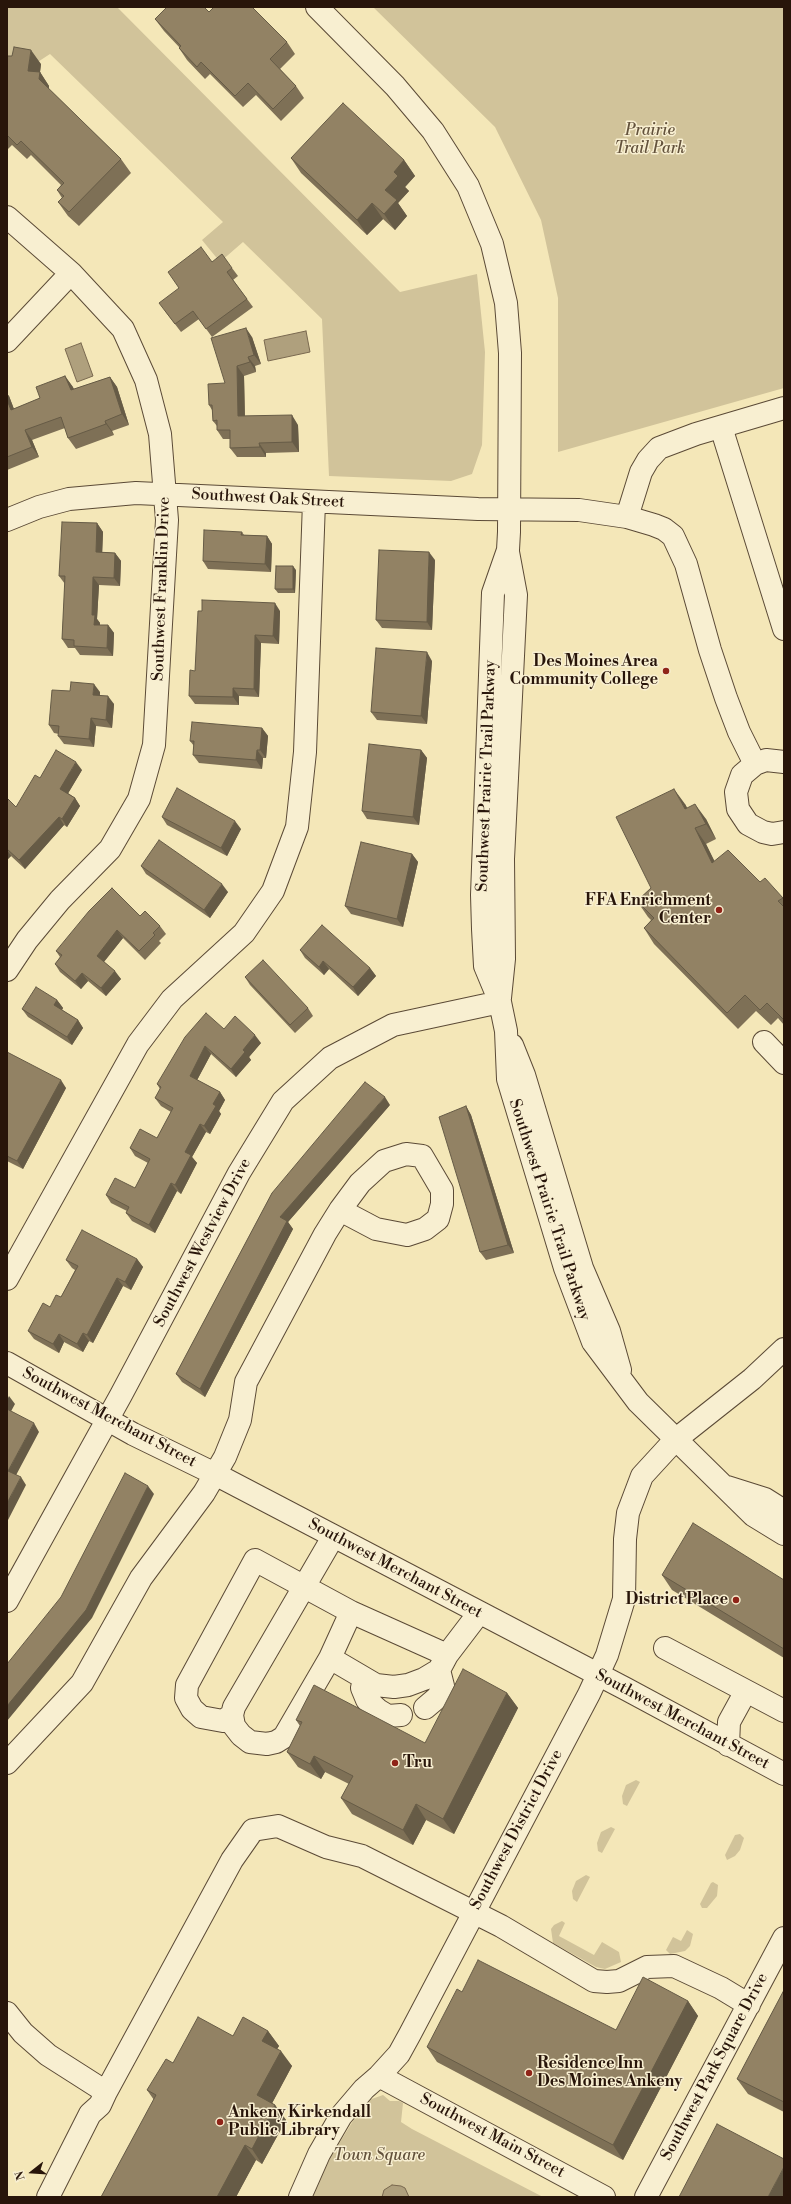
<!DOCTYPE html>
<html>
<head>
<meta charset="utf-8">
<style>
  body { margin:0 }
  #map { position:relative; width:791px; height:2204px; overflow:hidden; background:#f4e7b8; font-family:"Libre Bodoni",serif }
  canvas { display:block }
  .frame { position:absolute; inset:0; border:8px solid #28150a; pointer-events:none }
  .north { position:absolute; left:12px; top:2152px; width:40px; height:40px; -webkit-text-stroke:3px #f8efd1; paint-order:stroke; rotate:253deg; font-size:11px; font-weight:700; line-height:16px; text-align:center; color:#28150a }
  .north::after { content:''; display:block; margin:auto; width:14px; height:18px; background:#28150a; clip-path:polygon(50% 0,100% 100%,50% 72%,0 100%) }
</style>
</head>
<body>
<div id="map">
<canvas width="791" height="2204"></canvas>
<div class="frame"></div>
<div class="north">N</div>
</div>
<script>
const ctx = document.querySelector('canvas').getContext('2d');
ctx.lineJoin = 'round';
function fill(path, color) {
  ctx.fillStyle = color;
  ctx.fill(path, 'evenodd');
}
function shape(rows) {
  const path = new Path2D();
  for (const r of rows) {
    path.moveTo(r[0], r[1]);
    for (let i = 2; i < r.length; i += 2) path.lineTo(r[i], r[i + 1]);
  }
  return path;
}
function strokePath(path, color, width, dash) {
  ctx.strokeStyle = color;
  ctx.lineWidth = width;
  ctx.lineCap = dash ? 'butt' : 'round';
  ctx.setLineDash(dash || []);
  ctx.stroke(path);
}
function drawText(font, color, halo, rows, align = 'center') {
  ctx.font = font + ' "Libre Bodoni",serif';
  ctx.lineWidth = 3;
  ctx.setLineDash([]);
  ctx.textBaseline = 'middle';
  ctx.strokeStyle = halo;
  ctx.fillStyle = color;
  for (const [text, x, y, turn = 0] of rows) {
    ctx.save();
    ctx.translate(x, y);
    ctx.rotate((+turn || 0) * Math.PI / 180);
    ctx.textAlign = isNaN(turn) ? turn : align;
    if (halo) ctx.strokeText(text, 0, 0);
    ctx.fillText(text, 0, 0);
    ctx.restore();
  }
}
fill(shape([
  [7,7,117,7,400,292,477,274,485,352,482,445,472,474,451,481,329,476,322,319,243,242,220,262,202,240,223,222,50,54,7,82],
  [373,7,784,7,784,388,558,452,558,298,541,220,495,127],
  [636,1780,640,1782,627,1806,623,1804,622,1796,626,1785],
  [611,1827,615,1829,602,1853,598,1851,597,1843,601,1832],
  [740,1834,744,1838,740,1850,735,1856,727,1860,725,1855,735,1835],
  [586,1875,590,1877,577,1902,573,1899,572,1891,576,1881],
  [713,1882,718,1885,717,1896,707,1908,702,1908,700,1904,711,1883],
  [562,1921,565,1923,559,1936,594,1955,602,1942,619,1952,621,1962,605,1969,596,1967,553,1943,551,1929,554,1925],
  [687,1930,693,1934,690,1946,685,1951,670,1954,666,1950,673,1937,681,1941],
  [383,2095,390,2101,399,2101,403,2103,401,2122,412,2129,543,2197,312,2197,329,2160,356,2116,369,2100]
]), '#d1c39a');
const water = shape([
  [306,331,310,352,268,361,264,340,306,331],
  [81,343,93,376,77,382,65,349,81,343],
  [392,2185,401,2186,405,2188,409,2197,382,2197,384,2190,392,2185]
]);
fill(water, '#afa07d');
strokePath(water, '#79684f', 1);
const minor = shape([
  [317,7,395,86,433,131,468,186,492,244,506,303,510,353,509,532,508,550,493,593,482,895,483,929,485,966,500,1002,506,1031,508,1079,565,1268,593,1342,638,1402,753,1515,784,1534],
  [7,217,71,273,123,329,146,380,160,434,167,520,154,745,139,799,110,849,60,900,27,940,7,970],
  [7,341,71,273],
  [721,427,784,629],
  [627,517,641,472,648,460,659,448,696,434,784,408],
  [7,520,39,507,69,499,136,493,478,509,579,510,627,517,654,525,664,529,673,536,686,564,710,650,726,698,739,732,755,764],
  [784,762,766,760,755,764,742,775,736,792,738,809,748,824,763,832,772,834,784,832],
  [500,998,504,959,503,859,516,595,508,552],
  [764,1042,784,1063],
  [512,1045,524,1075,582,1268,609,1331,620,1370],
  [7,1279,138,1044,172,999,244,933,273,891,297,827,305,752,314,502],
  [7,1363,133,1434,215,1474,626,1689,784,1774],
  [727,1487,765,1499,784,1511],
  [333,1537,234,1707,232,1715,234,1726,241,1735,250,1742,267,1744,276,1742,284,1737,330,1658,376,1685,394,1687,408,1685,424,1679,439,1670,447,1655,479,1613],
  [7,1601,121,1395,239,1173,283,1101,330,1058,393,1025,500,1002],
  [351,1612,447,1655],
  [665,1648,784,1711],
  [364,1679,362,1688,367,1700,378,1710,388,1716,401,1715],
  [425,1708,438,1697,443,1686,439,1670],
  [232,1715,223,1721,201,1717,192,1709,186,1698,187,1685,255,1560,351,1612,330,1658],
  [728,1745,729,1722,746,1691],
  [7,1763,82,1683,141,1578,204,1493,225,1457,240,1420,246,1382,325,1234,340,1210,360,1183,384,1161,406,1154,422,1156,442,1190,442,1204,438,1219,425,1229,407,1235,376,1229,340,1210],
  [7,2013,23,2033,48,2055,106,2092,100,2105,90,2114,48,2197],
  [379,2076,604,2197],
  [106,2092,232,1860,253,1830,278,1826,326,1847,362,1856,501,1926,594,1981,607,1982,619,1981,647,1967,674,1966,721,1988,749,2005],
  [300,2197,319,2154,341,2116,364,2089,379,2076,399,2054,410,2034,589,1694,607,1655,624,1599,625,1539,628,1513,642,1476,675,1440,752,1379,784,1349],
  [646,2197,784,1938]
]);
strokePath(minor, '#5b4a36', 24);
strokePath(minor, '#f8efd1', 22);
fill(shape([
  [209,12,287,42,295,54,280,69,296,86,304,98,281,121,256,95,243,107,210,74,205,79,187,60,179,48,180,48,164,31,155,19],
  [7,56,12,56,41,64,40,72,49,86,49,89,121,159,131,173,79,226,68,216,58,202,62,198,57,190,61,185,31,155,27,159,12,145,8,149,7,148],
  [291,158,404,160,415,176,405,187,409,191,398,203,407,216,395,230,383,219,367,235,301,173],
  [212,262,232,268,238,276,233,280,253,307,212,337,199,319,181,332,165,311,179,288],
  [252,337,261,364,255,366,256,372,244,376,245,416,298,425,299,452,266,453,266,457,237,457,230,448,230,439,223,439,217,430,217,426,213,421,212,410,209,405,225,383],
  [65,376,74,389,110,377,117,387,129,425,112,431,114,435,76,449,68,438,65,428,32,440,39,457,7,470,7,394,9,396,14,409,40,398],
  [97,523,103,532,102,552,115,553,121,561,120,586,99,585,97,619,100,623,100,625,108,625,114,633,113,656,80,655,75,648,68,648,62,639,65,584,59,576],
  [242,532,244,535,267,536,272,544,271,572,208,569,203,561],
  [435,560,432,630,382,628,376,620],
  [296,570,295,593,278,593,275,589],
  [202,611,280,611,279,644,261,643,259,697,239,696,239,705,195,704,189,696,195,671],
  [432,661,427,724,377,720,371,712],
  [70,691,100,692,100,696,114,704,112,728,96,726,94,747,64,744,58,736,59,734,54,733,49,725],
  [262,728,268,736,266,758,263,758,262,769,199,763,193,755,194,746,190,741],
  [421,750,427,758,419,825,367,819,362,811],
  [82,770,68,793,75,798,80,806,67,827,64,825,25,869,11,856,7,860,7,798,16,807,40,778],
  [685,804,687,808,706,819,716,839,706,844,714,861,760,882,783,898,784,900,784,1025,778,1018,771,1025,756,1011,738,1029,654,944,644,928,651,920,648,917,637,901,651,888],
  [162,817,241,829,227,856,167,825],
  [412,854,418,862,403,927,351,914,345,906],
  [141,866,228,892,210,918,146,874],
  [140,916,160,926,166,934,159,941,161,943,145,960,123,938,104,962,121,979,106,996,88,981,81,989,60,972,55,964,60,957,56,951],
  [300,950,370,968,376,976,358,996,329,969,324,975,305,958],
  [245,977,308,1008,313,1016,295,1033,250,985],
  [57,1000,63,1008,62,1010,78,1020,83,1028,72,1045,28,1017,22,1009],
  [224,1029,261,1043,249,1057,251,1060,236,1077,211,1054,197,1080,220,1092,225,1100,219,1111,221,1114,210,1134,206,1132,192,1157,197,1163,181,1194,177,1191,155,1233,132,1221,126,1213,127,1211,111,1203,106,1195,135,1188,148,1163,135,1156,130,1148,157,1138,171,1112,161,1106,155,1098,160,1089,157,1084],
  [7,1052,66,1088,23,1169,7,1161],
  [390,1105,288,1222,293,1229,205,1397,182,1382,176,1374,272,1193],
  [466,1106,471,1115,514,1253,486,1260,480,1252],
  [137,1259,143,1267,131,1290,123,1286,93,1343,89,1341,83,1352,64,1342,59,1353,34,1339,28,1331,50,1307,61,1297,75,1270,72,1268,66,1260],
  [662,1575,784,1580,784,1658,672,1590],
  [507,1693,518,1708,454,1834,426,1820,413,1845,352,1814,341,1798,349,1784,325,1772,321,1779,298,1767,287,1752,300,1726,296,1720,425,1743],
  [784,1990,784,2112,748,2094,737,2079],
  [462,1992,616,2030,688,2001,698,2016,623,2160,437,2062,427,2047],
  [268,2031,279,2046,277,2049,292,2066,272,2103,275,2105,286,2120,262,2164,256,2160,236,2197,101,2197,154,2100,147,2090,173,2063,233,2036]
]), '#7e7056');
fill(shape([
  [31,50,41,64,40,72,49,86,48,93,28,71],
  [404,160,415,176,405,187,409,191,398,203,407,216,395,230,384,214,385,190,394,172],
  [372,203,383,219,367,235,357,220],
  [246,328,252,337,261,364,254,355],
  [248,357,255,366,256,372,250,362],
  [237,366,244,376,245,426,238,416],
  [65,376,73,387,78,401,71,390],
  [110,377,117,387,129,425,122,414],
  [7,394,9,396,18,420,11,410,7,400],
  [292,415,298,425,299,452,292,442],
  [105,421,112,431,114,435,106,424],
  [25,430,32,440,39,457,32,447],
  [259,443,266,453,266,457,260,447],
  [97,523,103,532,102,560,96,552],
  [267,536,272,544,271,572,265,564],
  [429,552,435,560,432,630,427,622],
  [115,553,121,561,120,586,114,578],
  [293,566,296,570,295,593,293,589],
  [93,577,99,585,97,619,100,623,100,633,94,625,92,615],
  [275,603,280,611,279,644,273,636],
  [108,625,114,633,113,656,107,648],
  [255,635,261,643,259,697,254,689],
  [427,652,432,661,427,724,421,716],
  [94,684,100,692,99,703,93,695],
  [233,688,239,696,239,705,233,697],
  [108,696,114,704,112,728,106,720],
  [91,718,96,726,94,747,89,739],
  [262,728,268,736,266,758,260,750],
  [257,750,263,758,262,769,256,760],
  [421,750,427,758,419,825,413,817],
  [76,762,82,770,66,797,60,789],
  [674,789,685,804,696,824,685,809],
  [75,798,80,806,67,827,62,819],
  [695,804,706,819,716,839,706,824],
  [59,817,64,825,25,869,19,860],
  [235,821,241,829,227,856,221,848],
  [695,828,706,844,723,878,712,863],
  [7,850,11,856,7,860],
  [412,854,418,862,403,927,397,919],
  [222,884,228,892,210,918,204,910],
  [117,930,123,938,102,964,97,956],
  [323,961,329,969,324,975,319,967],
  [370,968,376,976,358,996,353,987],
  [115,971,121,979,106,996,101,988],
  [82,973,88,981,81,989,75,981],
  [57,1000,63,1008,60,1013,54,1005],
  [78,1020,83,1028,72,1045,67,1037],
  [255,1035,261,1043,249,1057,251,1060,236,1077,231,1069,243,1050],
  [205,1046,211,1054,195,1084,190,1076],
  [61,1080,66,1088,23,1169,17,1161],
  [220,1092,225,1100,219,1111,221,1114,210,1134,204,1126,213,1104],
  [385,1097,390,1105,288,1222,293,1229,205,1397,200,1389,280,1217],
  [466,1106,471,1115,514,1253,508,1245],
  [200,1124,206,1132,192,1157,197,1163,181,1194,175,1185,185,1152],
  [171,1183,177,1191,155,1233,149,1225],
  [137,1259,143,1267,131,1290,125,1282],
  [117,1278,123,1286,93,1343,87,1335],
  [83,1333,89,1341,83,1352,77,1344],
  [59,1334,64,1342,59,1353,53,1344],
  [9,1396,15,1404,9,1415,7,1413,7,1400],
  [34,1423,39,1432,14,1479,8,1471],
  [21,1477,26,1485,7,1522,7,1503],
  [148,1486,154,1494,92,1618,7,1721,7,1706],
  [507,1693,518,1708,454,1834,443,1819],
  [314,1756,325,1772,321,1779,310,1764],
  [416,1804,426,1820,413,1845,403,1830],
  [688,2001,698,2016,623,2160,613,2145],
  [268,2031,279,2046,273,2056,262,2041],
  [281,2051,292,2066,268,2111,257,2095],
  [275,2105,286,2120,262,2164,252,2149],
  [245,2145,256,2160,236,2197,217,2197],
  [784,2167,784,2195,783,2197,768,2197]
]), '#665b46');
const building = shape([
  [167,7,204,7,209,12,214,7,252,7,287,42,270,59,296,86,273,109,248,83,235,96,201,62,197,67,179,48,181,46,155,19,167,7],
  [14,47,31,50,28,71,40,72,39,79,121,159,69,212,58,202,64,196,57,190,64,183,21,141,17,145,7,135,7,56,12,56,14,47],
  [343,103,404,160,394,172,398,176,385,190,397,200,384,214,372,203,357,220,291,158,343,103],
  [201,247,212,262,222,254,232,268,227,272,247,299,206,329,193,311,175,324,159,303,179,288,168,272,201,247],
  [246,328,254,355,248,357,250,362,237,366,238,416,292,415,292,442,259,443,260,447,230,448,230,430,217,430,217,420,213,421,212,405,209,405,208,384,225,383,211,338,246,328],
  [65,376,71,390,110,377,122,414,105,421,106,424,68,438,61,417,25,430,32,447,7,457,7,400,11,410,40,398,36,387,65,376],
  [62,522,97,523,96,552,115,553,114,578,93,577,92,615,95,615,94,625,108,625,107,648,74,646,74,640,62,639,65,576,59,576,62,522],
  [204,530,242,532,241,535,267,536,265,564,203,561,204,530],
  [379,550,429,552,427,622,376,620,379,550],
  [276,566,293,566,293,589,275,589,276,566],
  [202,600,275,603,273,636,255,635,254,689,233,688,233,697,189,696,190,670,195,671,198,611,202,611,202,600],
  [376,648,427,652,421,716,371,712,376,648],
  [71,682,94,684,93,695,108,696,106,720,91,718,89,739,58,736,59,726,49,725,52,690,70,691,71,682],
  [192,722,262,728,260,750,257,750,256,760,193,755,194,741,190,741,192,722],
  [369,744,421,750,413,817,362,811,369,744],
  [56,750,76,762,60,789,75,798,62,819,59,817,19,860,7,849,7,798,16,807,35,775,40,778,56,750],
  [177,788,235,821,221,848,162,817,177,788],
  [674,789,685,809,695,804,706,824,695,828,712,863,728,850,760,882,765,878,783,898,778,901,784,907,784,1020,767,1003,760,1010,745,995,727,1013,644,928,654,918,637,901,651,888,616,817,674,789],
  [159,840,222,884,204,910,141,866,159,840],
  [361,842,412,854,397,919,345,906,361,842],
  [112,888,140,916,145,911,160,926,153,933,155,935,139,951,117,930,97,956,115,971,101,988,82,973,75,981,55,964,62,955,56,951,89,911,112,888],
  [322,925,370,968,353,987,323,961,319,967,300,950,322,925],
  [263,960,308,1008,290,1025,245,977,263,960],
  [36,987,57,1000,54,1005,78,1020,67,1037,22,1009,36,987],
  [206,1013,224,1029,235,1016,255,1035,243,1050,245,1052,231,1069,205,1046,190,1076,220,1092,213,1104,216,1106,204,1126,200,1124,185,1152,191,1155,175,1185,171,1183,149,1225,126,1213,129,1207,106,1195,115,1178,135,1188,150,1159,130,1148,140,1129,157,1138,173,1108,155,1098,161,1087,157,1084,185,1037,206,1013],
  [7,1052,61,1080,17,1161,7,1156,7,1052],
  [365,1082,385,1097,280,1217,287,1221,200,1389,176,1374,272,1193,365,1082],
  [466,1106,508,1245,480,1252,439,1117,466,1106],
  [82,1230,137,1259,125,1282,117,1278,87,1335,83,1333,77,1344,59,1334,53,1344,28,1331,43,1303,50,1307,56,1295,61,1297,78,1266,66,1260,82,1230],
  [7,1409,34,1423,8,1471,21,1477,7,1503,7,1409],
  [125,1473,148,1486,86,1610,7,1706,7,1664,61,1597,125,1473],
  [693,1523,784,1580,784,1649,662,1575,693,1523],
  [463,1669,507,1693,443,1819,416,1804,403,1830,341,1798,353,1776,314,1756,310,1764,287,1752,302,1722,296,1720,314,1685,425,1743,463,1669],
  [478,1960,616,2030,643,1977,688,2001,613,2145,427,2047,457,1989,462,1992,478,1960],
  [784,1990,784,2102,737,2079,784,1990],
  [198,2017,233,2036,243,2017,268,2031,262,2041,281,2051,257,2095,275,2105,252,2149,245,2145,217,2197,101,2197,156,2095,147,2090,166,2059,173,2063,198,2017],
  [717,2124,784,2159,784,2167,768,2197,679,2197,717,2124]
]);
fill(building, '#928264');
strokePath(building, '#665b46', 1);
for (const [x, y, r, color] of [
  [666,671,4,"#8f2418"],
  [719,910,4,"#8f2418"],
  [736,1600,4,"#8f2418"],
  [395,1763,4,"#8f2418"],
  [529,2073,4,"#8f2418"],
  [220,2122,4,"#8f2418"]
]) {
  const dot = new Path2D();
  dot.arc(x, y, r, 0, 2 * Math.PI);
  ctx.fillStyle = color;
  ctx.fill(dot);
  strokePath(dot, '#f8efd1', 1.5);
}
drawText('italic 16px', '#63523c', '#f8efd1', [
  ["Prairie",650,131],
  ["Trail Park",650,149],
  ["Town Square",379,2156]
]);
drawText('16px', '#28150a', '#f8efd1', [
  ["Southwest Oak Street",268,499,3],
  ["Southwest Franklin Drive",162,589,-88],
  ["Southwest Prairie Trail Parkway",487,776,-88],
  ["Southwest Prairie Trail Parkway",549,1210,72],
  ["Southwest Westview Drive",203,1243,-62],
  ["Southwest Merchant Street",109,1418,28],
  ["Southwest Merchant Street",395,1569,28],
  ["Southwest Merchant Street",682,1720,28],
  ["Southwest District Drive",517,1830,-62],
  ["Southwest Park Square Drive",715,2067,-62],
  ["Southwest Main Street",492,2136,28]
]);
drawText('bold 16px', '#28150a', '#f8efd1', [
  ["Des Moines Area",658,662],
  ["Community College",658,680],
  ["FFA Enrichment",711,901],
  ["Center",711,919],
  ["District Place",728,1600],
  ["Tru",403,1763,"left"],
  ["Residence Inn",537,2064,"left"],
  ["Des Moines Ankeny",537,2082,"left"],
  ["Ankeny Kirkendall",228,2113,"left"],
  ["Public Library",228,2131,"left"]
], 'right');
</script>
</body>
</html>
